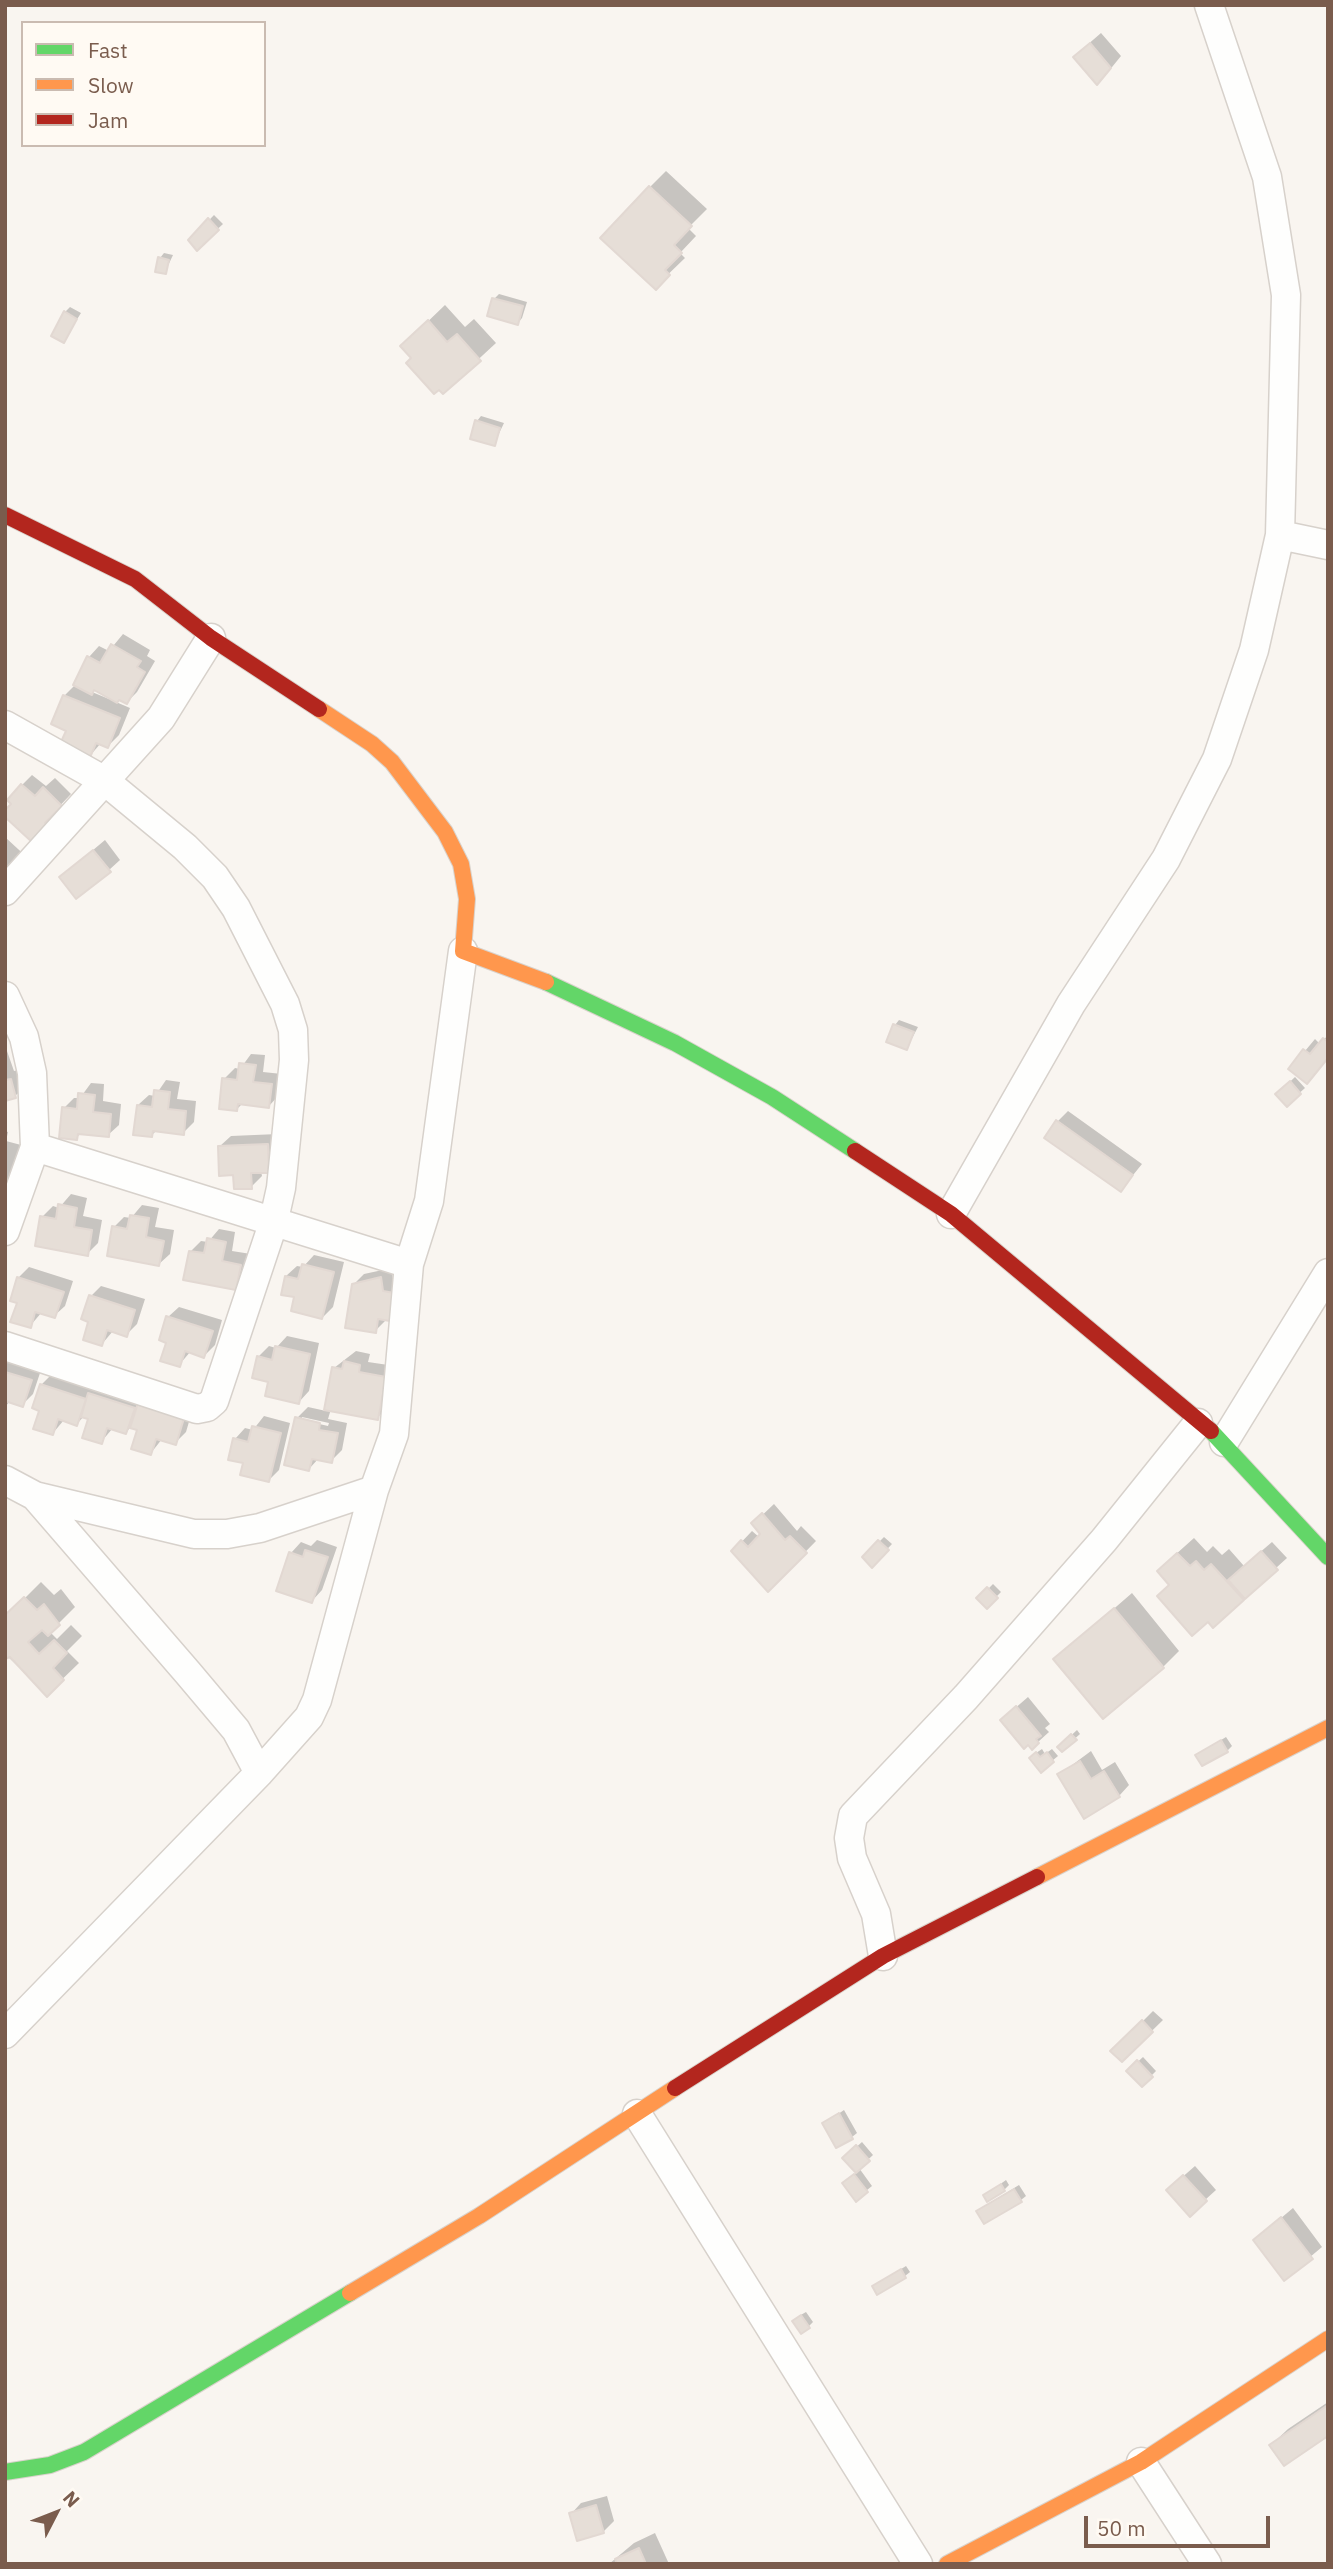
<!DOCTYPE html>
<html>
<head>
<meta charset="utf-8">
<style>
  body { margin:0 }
  #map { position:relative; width:1333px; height:2569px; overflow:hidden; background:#f9f5f0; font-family:"IBM Plex Sans",sans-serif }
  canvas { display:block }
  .frame { position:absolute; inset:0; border:7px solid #7a5c4d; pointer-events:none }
  .legend { position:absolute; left:21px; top:21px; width:245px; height:126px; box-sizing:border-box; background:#fffaf3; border:2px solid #cabbb1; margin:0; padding:9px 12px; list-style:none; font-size:21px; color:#7a5c4d }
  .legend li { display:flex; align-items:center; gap:14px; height:35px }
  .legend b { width:35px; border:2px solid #cabbb1 }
  .north { position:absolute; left:21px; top:2478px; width:70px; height:70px; -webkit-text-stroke:5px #fffaf3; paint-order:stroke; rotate:48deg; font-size:19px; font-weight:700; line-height:28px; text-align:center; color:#7a5c4d }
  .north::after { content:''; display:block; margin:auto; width:24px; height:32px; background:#7a5c4d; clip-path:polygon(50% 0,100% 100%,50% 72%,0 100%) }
  .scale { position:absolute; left:1084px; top:2516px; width:186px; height:32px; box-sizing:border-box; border:4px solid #7a5c4d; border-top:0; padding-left:9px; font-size:21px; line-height:24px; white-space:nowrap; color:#7a5c4d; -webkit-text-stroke:5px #fffaf3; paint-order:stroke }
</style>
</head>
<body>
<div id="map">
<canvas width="1333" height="2569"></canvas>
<div class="frame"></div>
<ul class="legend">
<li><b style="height:9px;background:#63d668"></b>Fast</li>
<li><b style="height:9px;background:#ff974d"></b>Slow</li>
<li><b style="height:9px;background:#b3261e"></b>Jam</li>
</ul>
<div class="north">N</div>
<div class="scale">50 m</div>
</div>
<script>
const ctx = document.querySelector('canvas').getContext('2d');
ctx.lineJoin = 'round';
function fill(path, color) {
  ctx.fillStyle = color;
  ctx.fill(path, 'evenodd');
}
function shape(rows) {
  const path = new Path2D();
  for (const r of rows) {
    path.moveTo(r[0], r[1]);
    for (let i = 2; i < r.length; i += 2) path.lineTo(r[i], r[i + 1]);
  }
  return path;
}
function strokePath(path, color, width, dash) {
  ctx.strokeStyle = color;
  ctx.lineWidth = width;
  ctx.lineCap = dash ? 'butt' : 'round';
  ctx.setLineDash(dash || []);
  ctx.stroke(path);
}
fill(shape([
  [1101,33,1121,56,1108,72,1086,46],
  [666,171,707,209,688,228,696,236,680,253,685,258,655,287,650,187],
  [214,215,223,224,197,248,190,240],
  [164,253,173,255,165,272,160,258],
  [499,294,527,302,522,318,518,323,494,299],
  [445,305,465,327,474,319,496,343,443,392,413,358,419,330],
  [70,307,81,313,64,340,65,312],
  [481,416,504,423,494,444,477,421],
  [123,634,150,650,147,656,155,661,137,692,127,702,119,698,116,702,130,708,119,735,108,746,101,743,88,758,68,730,64,696,75,685,89,657,99,646,109,651],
  [95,689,110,697,109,699,92,692],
  [32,775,46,786,55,778,71,794,54,812,58,815,33,840,13,804,22,785],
  [5,837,31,861,5,884],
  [105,840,120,860,109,870,61,877],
  [899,1020,918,1027,907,1048,895,1025],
  [1328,1035,1328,1058,1290,1069,1315,1039,1320,1044],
  [7,1051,14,1071,22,1069,26,1086,15,1096,5,1099],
  [251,1054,265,1055,263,1072,282,1074,279,1095,269,1106,243,1103,237,1109,224,1079,235,1068,240,1069],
  [1295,1077,1305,1088,1287,1104,1277,1094],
  [166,1080,180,1082,177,1099,196,1101,194,1122,183,1133,157,1130,151,1136,138,1105,149,1095,155,1096],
  [91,1083,104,1084,103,1101,121,1104,119,1125,108,1135,82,1132,76,1138,64,1108,74,1098,80,1098],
  [1068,1111,1142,1164,1121,1190,1057,1122],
  [5,1131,8,1132,6,1141,21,1145,13,1177,5,1185],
  [278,1134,269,1171,261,1171,262,1176,251,1187,235,1173,220,1146,231,1136],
  [71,1194,87,1198,83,1216,102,1220,98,1243,87,1254,42,1217,53,1206,59,1208],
  [142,1205,159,1208,155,1227,174,1230,170,1254,159,1264,114,1227,124,1217,131,1218],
  [219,1229,235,1232,232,1251,251,1254,247,1278,236,1288,191,1251,201,1241,208,1242],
  [314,1255,344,1262,333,1307,322,1318,296,1296,286,1276,297,1266,303,1267],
  [29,1267,73,1281,65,1306,54,1316,42,1312,30,1326,19,1302,18,1278],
  [392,1268,393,1281,404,1283,386,1320,375,1331,353,1285,364,1274],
  [101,1286,145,1299,137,1324,126,1335,113,1331,102,1344,90,1321,91,1296],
  [179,1307,222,1320,215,1345,204,1356,191,1351,179,1365,168,1342,168,1317],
  [287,1336,319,1343,309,1391,299,1402,270,1381,258,1357,269,1346,276,1348],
  [356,1351,370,1354,368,1362,395,1366,388,1407,377,1418,331,1409,328,1419,347,1423,342,1450,331,1461,319,1458,309,1469,297,1418,308,1407,326,1411,334,1368],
  [302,1417,329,1423,328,1426,302,1420],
  [5,1358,41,1370,33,1394,22,1405,10,1401,5,1407],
  [52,1374,193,1408,186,1432,175,1443,162,1439,151,1453,139,1429,131,1427,126,1432,113,1428,101,1442,90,1418,84,1416,77,1424,64,1420,53,1433,41,1409,41,1385],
  [264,1416,290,1423,279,1470,268,1481,245,1462,235,1439,245,1428,253,1430],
  [774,1504,797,1531,801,1526,816,1541,769,1589,733,1551,752,1531,759,1537,763,1534,754,1523],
  [884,1537,892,1544,872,1565,864,1557],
  [1194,1538,1207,1552,1213,1546,1222,1555,1229,1549,1244,1566,1272,1542,1287,1558,1213,1625,1170,1584,1175,1555],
  [317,1540,337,1547,322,1590,312,1601,291,1553,301,1542,311,1546],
  [41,1582,54,1595,61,1589,75,1607,50,1632,57,1639,71,1625,82,1636,67,1651,79,1663,47,1694,5,1654,5,1618],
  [993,1584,1001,1592,987,1606,979,1598],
  [1132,1593,1179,1651,1163,1667,1056,1659],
  [1028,1697,1050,1724,1045,1728,1049,1732,1038,1742,1013,1710],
  [1077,1730,1080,1734,1062,1750,1064,1742],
  [1226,1737,1232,1746,1227,1751,1197,1755],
  [1042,1749,1045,1754,1052,1749,1058,1756,1041,1770,1036,1753],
  [1091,1751,1102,1770,1115,1762,1129,1785,1119,1796,1060,1774],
  [1153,2011,1163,2020,1122,2060,1113,2051],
  [1143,2057,1156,2071,1142,2085,1128,2071],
  [844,2110,857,2133,852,2137,825,2123],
  [862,2142,873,2155,859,2168,872,2186,856,2199,849,2178,857,2172,844,2158],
  [1195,2166,1216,2190,1205,2200,1179,2180],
  [1006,2180,1009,2185,1004,2190,985,2195],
  [1019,2185,1026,2196,1021,2200,983,2207],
  [1293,2208,1322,2247,1285,2278,1255,2240],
  [906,2266,910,2272,905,2276,874,2286],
  [806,2312,813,2322,808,2327,799,2316],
  [1328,2402,1328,2434,1271,2445,1288,2429],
  [607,2496,614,2521,604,2531,578,2539,571,2514,581,2503],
  [655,2533,669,2564,609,2564,634,2543]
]), '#0003');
const building = shape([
  [1090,43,1111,68,1097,85,1073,57,1090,43],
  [649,186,692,226,674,245,682,253,665,270,670,275,656,290,600,238,649,186],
  [208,218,219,230,197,251,188,240,208,218],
  [158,257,169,260,166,274,155,272,158,257],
  [492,298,523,306,518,325,487,316,492,298],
  [64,311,77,319,64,343,51,336,64,311],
  [428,320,447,342,457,334,481,361,443,394,439,390,434,394,406,363,411,358,400,346,428,320],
  [475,420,500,428,495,446,470,439,475,420],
  [111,644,141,661,137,667,145,672,127,704,119,700,117,703,94,690,92,695,73,685,87,656,100,663,111,644],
  [63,695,120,718,108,748,96,743,89,760,59,746,66,731,51,724,63,695],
  [21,784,35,796,43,787,62,806,45,823,48,827,33,843,5,817,5,810,11,804,7,800,21,784],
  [93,850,111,872,76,899,59,877,93,850],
  [893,1024,914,1032,907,1050,886,1042,893,1024],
  [1323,1038,1328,1042,1328,1058,1307,1084,1288,1069,1303,1049,1310,1054,1323,1038],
  [239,1063,256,1065,253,1082,272,1084,269,1108,238,1104,237,1111,219,1109,222,1078,237,1080,239,1063],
  [11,1079,16,1098,5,1101,5,1080,11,1079],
  [1290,1081,1301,1094,1287,1107,1275,1094,1290,1081],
  [154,1090,170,1092,168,1109,186,1111,184,1135,153,1131,152,1137,133,1135,137,1105,152,1107,154,1090],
  [78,1093,95,1095,93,1112,111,1114,109,1137,78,1134,77,1140,59,1138,62,1107,77,1109,78,1093],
  [1056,1120,1133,1175,1121,1192,1044,1138,1056,1120],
  [268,1144,269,1173,251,1173,252,1189,234,1189,233,1175,219,1176,218,1146,268,1144],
  [58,1204,77,1208,74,1227,92,1230,88,1256,35,1246,40,1216,56,1219,58,1204],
  [130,1215,149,1218,146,1237,164,1241,159,1266,107,1256,112,1226,127,1229,130,1215],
  [207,1238,226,1242,222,1261,241,1265,236,1290,183,1280,189,1251,204,1253,207,1238],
  [302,1264,334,1272,322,1319,291,1311,294,1297,281,1295,285,1276,298,1279,302,1264],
  [17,1277,64,1292,55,1318,35,1312,31,1328,10,1322,17,1303,10,1301,17,1277],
  [381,1277,383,1291,394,1293,390,1321,378,1319,376,1333,345,1328,352,1284,381,1277],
  [89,1295,135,1310,127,1337,107,1330,102,1346,83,1340,88,1322,81,1319,89,1295],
  [166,1316,213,1331,204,1358,185,1351,180,1367,160,1361,166,1343,159,1340,166,1316],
  [275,1346,310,1354,299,1404,265,1396,268,1382,252,1378,257,1356,272,1360,275,1346],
  [344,1361,360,1365,359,1372,386,1377,378,1420,324,1410,332,1367,342,1369,344,1361],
  [5,1372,32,1380,23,1407,5,1401,5,1372],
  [40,1384,86,1399,77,1426,58,1419,53,1435,33,1429,39,1411,32,1408,40,1384],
  [88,1393,135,1408,126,1434,107,1428,102,1444,82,1438,88,1419,81,1417,88,1393],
  [138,1403,184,1418,176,1445,156,1439,151,1455,131,1449,137,1430,130,1428,138,1403],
  [295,1417,320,1423,319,1430,338,1433,332,1463,312,1459,309,1471,284,1465,295,1417],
  [252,1426,281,1433,269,1482,240,1475,243,1463,228,1460,233,1438,248,1442,252,1426],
  [762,1513,785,1540,790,1536,807,1553,768,1592,731,1551,741,1540,748,1547,760,1534,751,1523,762,1513],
  [878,1540,889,1550,872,1568,862,1557,878,1540],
  [305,1550,328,1557,312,1603,276,1591,289,1552,303,1557,305,1550],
  [1261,1551,1278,1570,1245,1599,1228,1580,1261,1551],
  [1177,1553,1190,1566,1196,1561,1204,1570,1211,1564,1244,1600,1213,1628,1208,1622,1192,1636,1157,1596,1169,1585,1157,1571,1177,1553],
  [987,1587,998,1598,987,1609,976,1598,987,1587],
  [24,1597,37,1610,44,1604,60,1625,48,1636,42,1630,28,1642,39,1654,54,1640,67,1653,53,1668,64,1680,47,1697,10,1657,5,1659,5,1615,24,1597],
  [1114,1608,1164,1668,1103,1719,1053,1659,1114,1608],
  [1016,1706,1041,1736,1036,1739,1039,1743,1032,1750,1028,1745,1024,1749,1000,1720,1016,1706],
  [1071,1734,1077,1740,1062,1752,1057,1747,1071,1734],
  [1221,1740,1228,1752,1202,1766,1195,1755,1221,1740],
  [1036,1752,1040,1757,1047,1752,1054,1762,1041,1773,1029,1758,1036,1752],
  [1080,1761,1091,1779,1104,1771,1120,1797,1084,1819,1057,1774,1080,1761],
  [1142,2020,1153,2032,1122,2062,1110,2051,1142,2020],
  [1137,2060,1153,2077,1142,2087,1126,2071,1137,2060],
  [839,2113,853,2139,836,2148,822,2123,839,2113],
  [856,2145,870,2161,856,2173,842,2158,856,2145],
  [854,2174,868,2192,856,2202,842,2183,854,2174],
  [1183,2175,1207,2201,1190,2217,1166,2190,1183,2175],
  [1001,2184,1005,2191,987,2202,983,2195,1001,2184],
  [1014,2189,1022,2202,984,2224,976,2211,1014,2189],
  [1281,2217,1313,2259,1284,2281,1253,2240,1281,2217],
  [901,2269,906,2278,877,2295,872,2286,901,2269],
  [801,2315,810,2328,801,2334,792,2321,801,2315],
  [1328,2405,1328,2436,1284,2466,1269,2445,1328,2405],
  [596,2505,604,2533,577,2541,569,2513,596,2505],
  [639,2548,646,2564,617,2564,615,2559,639,2548]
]);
fill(building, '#e6ded7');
strokePath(building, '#e2d8d2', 2);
const street = shape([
  [1280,535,1328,545],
  [5,725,105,781,185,847,215,877,236,908,285,1004,293,1030,294,1060,281,1188,273,1224,214,1401,207,1407,197,1409,5,1346],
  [5,891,161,718,211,638],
  [5,996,24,1037,32,1073,35,1147,5,1231],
  [35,1147,409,1264],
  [951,1214,1071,1004,1166,859,1217,759,1254,650,1280,535,1286,295,1267,177,1209,5],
  [1224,1442,1328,1273],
  [5,1480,35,1496,188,1673,236,1730,259,1773],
  [35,1496,194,1534,227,1534,260,1528,374,1490],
  [883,1956,876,1914,852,1858,849,1838,853,1816,966,1697,1104,1540,1198,1423],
  [5,2034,259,1773,309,1717,317,1700,374,1490,394,1434,409,1264,429,1201,463,951],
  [637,2114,918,2564],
  [1141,2462,1207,2564]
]);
const fast = shape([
  [546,982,675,1043,772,1097,855,1151],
  [1211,1431,1328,1557],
  [5,2472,50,2465,84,2452,350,2293]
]);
const slow = shape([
  [319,709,372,744,392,762,445,832,461,864,467,899,463,951,546,982],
  [1037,1877,1328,1728],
  [350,2293,479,2216,675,2088],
  [947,2564,1141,2462,1328,2339]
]);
const jam = shape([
  [5,515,135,579,211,638,319,709],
  [855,1151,951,1214,1211,1431],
  [675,2088,883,1956,1037,1877]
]);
strokePath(street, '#d7d1cb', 31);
strokePath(fast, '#d9d2cb', 18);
strokePath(slow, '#d9d2cb', 18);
strokePath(jam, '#d9d2cb', 18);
strokePath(street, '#fefefd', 28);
strokePath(fast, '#63d668', 16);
strokePath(slow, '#ff974d', 16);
strokePath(jam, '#b3261e', 16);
</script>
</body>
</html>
